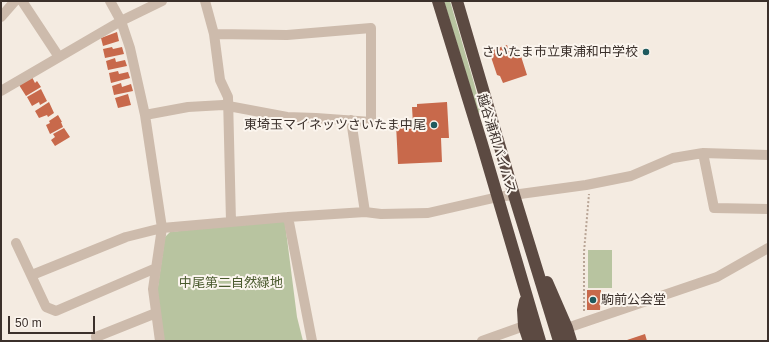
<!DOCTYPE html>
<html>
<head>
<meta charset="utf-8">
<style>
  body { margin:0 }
  #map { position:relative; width:769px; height:342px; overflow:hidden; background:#f4ebe1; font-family:Helvetica,sans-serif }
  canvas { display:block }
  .frame { position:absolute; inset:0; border:2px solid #3b302b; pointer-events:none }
  .scale { position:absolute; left:8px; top:316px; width:87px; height:18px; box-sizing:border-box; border:2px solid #3b302b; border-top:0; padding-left:5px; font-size:12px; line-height:14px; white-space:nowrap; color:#3b302b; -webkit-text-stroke:3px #fbf5ee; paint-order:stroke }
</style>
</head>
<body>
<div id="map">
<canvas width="769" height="342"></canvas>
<div class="frame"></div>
<div class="scale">50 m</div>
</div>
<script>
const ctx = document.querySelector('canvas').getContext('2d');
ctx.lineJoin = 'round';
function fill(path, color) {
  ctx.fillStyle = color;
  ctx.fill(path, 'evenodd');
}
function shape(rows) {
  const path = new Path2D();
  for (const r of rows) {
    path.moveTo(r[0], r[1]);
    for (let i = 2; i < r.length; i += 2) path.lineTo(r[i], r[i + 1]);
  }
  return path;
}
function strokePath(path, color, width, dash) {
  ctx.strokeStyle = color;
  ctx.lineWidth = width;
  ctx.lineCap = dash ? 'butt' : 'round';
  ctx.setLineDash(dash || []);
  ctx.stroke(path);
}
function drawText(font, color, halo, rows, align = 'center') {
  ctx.font = font + ' Helvetica,"Noto Sans JP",sans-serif';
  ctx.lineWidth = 4;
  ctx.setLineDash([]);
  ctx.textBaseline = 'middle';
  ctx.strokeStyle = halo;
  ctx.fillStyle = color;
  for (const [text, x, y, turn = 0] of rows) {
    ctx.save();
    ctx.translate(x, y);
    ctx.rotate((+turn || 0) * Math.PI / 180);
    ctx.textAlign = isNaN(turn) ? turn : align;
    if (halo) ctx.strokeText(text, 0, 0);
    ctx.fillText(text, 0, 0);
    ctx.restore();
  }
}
fill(shape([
  [444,1,450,1,474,83,481,111,478,113],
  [281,220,285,223,297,317,303,341,164,341,157,293,165,237,170,232],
  [588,250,612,250,612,288,588,288]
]), '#b8c4a0');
fill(shape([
  [117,32,119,41,103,46,101,38],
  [507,45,510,53,519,50,527,75,503,83,500,76,497,75,489,51],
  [112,47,113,49,122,47,124,54,105,58,103,49],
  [115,58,116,62,125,60,127,66,108,70,106,61],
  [118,71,119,74,128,72,130,78,111,83,109,73],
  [32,77,35,83,37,81,41,87,26,96,19,85],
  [121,83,122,87,131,84,133,91,114,95,112,86],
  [41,89,47,101,40,105,39,102,32,106,27,97],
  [128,94,131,105,118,108,115,98],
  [49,102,54,113,48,117,47,115,39,118,35,111],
  [447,102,449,138,441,138,442,162,398,164,396,124,413,124,412,107,417,107,417,104],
  [58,115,62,122,61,122,63,127,50,134,46,125,50,123,49,121],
  [64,128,70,137,55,146,51,140,55,137,53,134],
  [587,290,601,290,600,310,587,310],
  [645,334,647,341,624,341]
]), '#c8694b');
strokePath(shape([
  [584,311,584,252,589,194]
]), '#b9a596', 2, [2, 2]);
strokePath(shape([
  [22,1,59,57],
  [110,1,121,21,130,48,145,115,162,228,153,289,160,341],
  [205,1,214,34,220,80,228,97,231,222],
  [1,17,15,1],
  [1,91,121,21,162,1],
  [145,115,188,107,223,105,287,117,316,118,371,122,371,28,287,35,214,34],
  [351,120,365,212],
  [703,153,714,208,768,209],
  [288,217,312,341],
  [16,243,46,307,56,311,156,268],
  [32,275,126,237,162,228,288,217,365,212,381,214,428,213,498,197,586,185,631,176,673,158,703,153,768,155],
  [567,328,717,277,768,248],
  [97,341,96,337,156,313],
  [482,341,524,326]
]), '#cdbbac', 10);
strokePath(shape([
  [438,1,482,144,540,341],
  [457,1,514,195,559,341],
  [547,282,567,328,571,341],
  [525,301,523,310,524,326,529,341]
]), '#5c4a42', 12);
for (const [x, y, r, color] of [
  [646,52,4,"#1f5a5e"],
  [434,125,4,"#1f5a5e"],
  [593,300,4,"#1f5a5e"]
]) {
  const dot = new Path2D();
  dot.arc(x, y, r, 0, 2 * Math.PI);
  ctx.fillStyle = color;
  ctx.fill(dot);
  strokePath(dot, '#fbf5ee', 1.5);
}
drawText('13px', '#3b302b', '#fbf5ee', [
  ["さいたま市立東浦和中学校",638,52],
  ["東埼玉マイネッツさいたま中尾",426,125],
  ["駒前公会堂",601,300,"left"]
], 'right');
drawText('13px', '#3b302b', '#fbf5ee', [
  ["越谷浦和バイパス",496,144,73]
]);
drawText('13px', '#4a5a2e', '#fbf5ee', [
  ["中尾第二自然緑地",231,283]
]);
</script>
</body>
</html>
